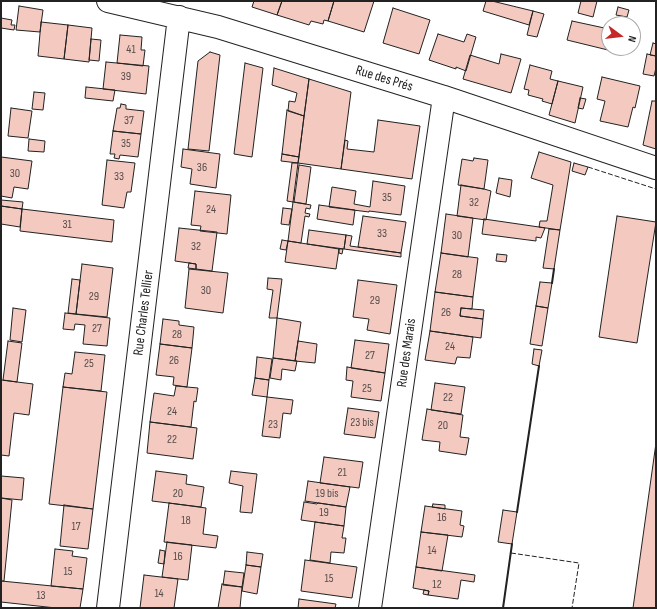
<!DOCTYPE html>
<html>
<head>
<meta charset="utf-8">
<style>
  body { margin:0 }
  #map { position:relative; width:657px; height:609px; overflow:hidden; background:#fff; font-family:"Sofia Sans Condensed",sans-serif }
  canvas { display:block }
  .frame { position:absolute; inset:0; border:2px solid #222; pointer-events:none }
  .north { position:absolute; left:601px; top:16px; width:40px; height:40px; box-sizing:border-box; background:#fff; border:1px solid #a7a7a7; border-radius:50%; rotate:105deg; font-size:11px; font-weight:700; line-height:16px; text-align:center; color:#222 }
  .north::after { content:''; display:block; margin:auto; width:14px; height:18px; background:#c62828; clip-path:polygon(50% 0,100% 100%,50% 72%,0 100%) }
</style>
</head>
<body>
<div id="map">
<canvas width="657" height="609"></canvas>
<div class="frame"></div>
<div class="north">N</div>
</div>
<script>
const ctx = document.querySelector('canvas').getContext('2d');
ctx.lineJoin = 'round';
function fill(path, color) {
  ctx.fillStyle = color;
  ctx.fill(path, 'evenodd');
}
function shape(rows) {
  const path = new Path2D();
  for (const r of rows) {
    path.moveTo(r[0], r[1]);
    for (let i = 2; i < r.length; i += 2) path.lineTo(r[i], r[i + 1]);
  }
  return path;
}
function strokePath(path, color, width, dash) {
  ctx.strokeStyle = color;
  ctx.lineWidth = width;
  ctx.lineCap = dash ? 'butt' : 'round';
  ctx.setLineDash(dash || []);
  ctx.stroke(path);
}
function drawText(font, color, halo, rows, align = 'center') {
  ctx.font = font + ' "Sofia Sans Condensed",sans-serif';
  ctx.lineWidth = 3;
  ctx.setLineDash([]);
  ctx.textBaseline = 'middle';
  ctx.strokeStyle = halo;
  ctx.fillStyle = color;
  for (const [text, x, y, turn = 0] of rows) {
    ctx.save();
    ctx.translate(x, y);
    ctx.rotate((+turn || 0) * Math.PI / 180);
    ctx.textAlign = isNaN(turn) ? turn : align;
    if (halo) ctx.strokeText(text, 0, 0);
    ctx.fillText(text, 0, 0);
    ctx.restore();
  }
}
const building = shape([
  [254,1,282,1,277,15,252,7,254,1],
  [282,1,334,1,328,21,324,20,323,24,311,21,309,25,277,15,282,1],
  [334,1,374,1,364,32,328,21,334,1],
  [486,1,492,1,533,11,529,25,483,11,486,1],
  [581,1,597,1,593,17,578,13,581,1],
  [19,6,43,10,40,32,16,30,19,6],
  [618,7,629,10,627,17,616,15,618,7],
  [393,8,430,20,419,54,383,43,393,8],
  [533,11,544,14,537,37,527,35,533,11],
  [1,18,12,20,11,25,15,25,14,30,1,28,1,18],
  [572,21,609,29,609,45,608,50,567,40,572,21],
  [41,22,68,25,64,59,38,56,41,22],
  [68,25,92,28,89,62,64,59,68,25],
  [438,34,464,42,467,34,476,37,466,71,456,67,456,69,429,60,438,34],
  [120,35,142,37,141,50,145,50,143,66,117,63,120,35],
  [91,39,101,40,99,61,89,60,91,39],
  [653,43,656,44,656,56,650,55,653,43],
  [210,52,220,55,209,151,188,149,198,61,210,52],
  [501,54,521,59,511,93,463,79,470,55,499,64,501,54],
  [647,54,656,56,656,68,654,76,643,74,647,54],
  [106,62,149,66,146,94,103,89,106,62],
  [245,63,263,68,252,157,234,154,245,63],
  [530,65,552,71,550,79,558,81,552,104,542,101,543,99,528,95,529,90,524,89,530,65],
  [274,68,309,79,304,116,288,111,289,101,295,102,297,93,272,85,274,68],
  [602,77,640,86,635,108,633,107,628,127,600,121,605,101,597,99,602,77],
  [309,79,351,92,341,169,298,163,309,79],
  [558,81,583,87,575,123,549,115,558,81],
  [86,87,115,90,113,101,85,98,86,87],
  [34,92,45,93,43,110,32,109,34,92],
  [580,98,586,99,583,109,578,108,580,98],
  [652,101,656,101,656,149,643,145,652,101],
  [121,104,126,105,126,109,144,111,141,134,113,131,117,108,120,108,121,104],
  [11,108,32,111,28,138,8,136,11,108],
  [287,110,304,116,299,157,282,154,287,110],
  [378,120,420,126,412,179,341,169,345,140,348,141,347,149,374,152,378,120],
  [113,131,141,134,138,157,120,155,119,159,114,158,115,154,110,154,113,131],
  [29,139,45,141,44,152,28,151,29,139],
  [183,149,220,154,216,188,190,184,192,169,181,167,183,149],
  [539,152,571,162,560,230,539,227,540,221,547,221,553,185,531,178,539,152],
  [282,154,299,157,298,163,281,161,282,154],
  [1,157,32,161,28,189,14,187,12,198,1,196,1,157],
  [474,158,488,160,484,189,458,185,462,159,473,161,474,158],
  [107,160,135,163,131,192,127,192,124,208,102,205,107,160],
  [292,163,298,163,293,202,287,201,292,163],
  [574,163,588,167,585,175,572,171,574,163],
  [299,165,311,167,306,204,294,202,299,165],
  [499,178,512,180,510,197,496,193,499,178],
  [373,181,405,186,401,215,369,211,369,212,329,207,332,187,356,191,354,204,370,207,373,181],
  [461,185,484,189,491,191,486,220,457,216,461,185],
  [195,191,231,195,227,234,200,231,201,226,191,225,195,191],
  [1,200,23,202,22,209,1,206,1,200],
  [293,202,311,205,310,209,306,208,305,213,310,214,309,217,305,216,301,243,288,241,293,202],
  [319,205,355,210,353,225,317,219,319,205],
  [1,206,22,209,20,227,1,224,1,206],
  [283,208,292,209,289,225,281,224,283,208],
  [22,209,114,220,112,242,20,231,22,209],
  [446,214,473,218,468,257,441,253,446,214],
  [363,216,406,222,401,253,358,247,363,216],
  [617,216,656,222,637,343,599,337,617,216],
  [484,219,539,227,545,228,541,238,536,237,536,241,482,234,484,219],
  [179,228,217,232,212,271,196,269,196,264,175,261,179,228],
  [549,229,560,230,554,269,543,268,549,229],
  [309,230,346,235,344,249,307,244,309,230],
  [346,235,352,236,350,246,401,253,401,257,344,249,346,235],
  [282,240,288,241,286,250,280,249,282,240],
  [288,241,339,249,336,269,285,262,288,241],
  [339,249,343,249,342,254,339,253,339,249],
  [441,253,478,258,473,297,435,292,441,253],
  [497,254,507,255,506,262,496,261,497,254],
  [189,263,196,264,196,269,188,268,189,263],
  [82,264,113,268,107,317,76,314,82,264],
  [189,269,228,273,223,313,185,308,189,269],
  [268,278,282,279,277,318,269,318,273,290,267,289,268,278],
  [72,279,80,280,76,314,68,313,72,279],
  [358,280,397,285,390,334,367,330,369,319,353,317,358,280],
  [540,282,552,283,548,308,536,306,540,282],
  [435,292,473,297,472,309,461,308,460,316,483,319,481,338,430,331,435,292],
  [536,306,548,308,542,346,530,344,536,306],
  [13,308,26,310,22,342,10,340,13,308],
  [461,308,484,310,483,319,460,316,461,308],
  [65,313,110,318,107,346,83,344,85,325,75,324,74,330,63,329,65,313],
  [277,318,301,322,295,361,273,358,277,318],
  [163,319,179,321,179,325,194,327,192,348,160,344,163,319],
  [430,331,473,337,470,358,457,357,455,364,425,360,430,331],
  [355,340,389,344,385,373,351,368,355,340],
  [8,341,22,343,17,382,3,380,8,341],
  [298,341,317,344,315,363,295,361,298,341],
  [160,344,192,348,187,387,173,385,174,377,156,375,160,344],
  [534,349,542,350,539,366,532,364,534,349],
  [75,352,105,355,101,391,63,387,65,373,72,374,75,352],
  [257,357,272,359,269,380,255,378,257,357],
  [273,358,297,361,295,371,282,369,281,380,270,378,273,358],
  [347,367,385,373,381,401,351,397,353,381,346,380,347,367],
  [255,378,269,380,267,397,252,395,255,378],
  [1,380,33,384,29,415,14,413,9,456,1,455,1,380],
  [435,383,465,387,461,414,431,410,435,383],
  [176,386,198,388,196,402,194,401,191,427,150,422,154,393,174,396,176,386],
  [63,387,107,392,93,509,49,504,63,387],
  [267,397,293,400,291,414,283,413,280,438,262,436,267,397],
  [348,408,379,412,375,438,344,434,348,408],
  [427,409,463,415,460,437,469,438,466,455,439,451,440,442,422,440,427,409],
  [150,422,197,428,193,459,147,453,150,422],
  [656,443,656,608,633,608,656,443],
  [324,457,363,462,359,488,320,483,324,457],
  [156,471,187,475,186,484,204,487,201,507,152,501,156,471],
  [231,471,257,474,252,513,240,512,243,486,229,483,231,471],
  [1,476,24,478,22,500,1,498,1,476],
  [308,481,350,487,346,507,305,501,308,481],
  [1,498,12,500,4,581,1,581,1,498],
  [304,502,317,504,318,503,346,507,344,526,301,520,304,502],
  [169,503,206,508,203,534,218,536,216,548,164,542,169,503],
  [433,504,445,505,445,509,432,507,433,504],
  [64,505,93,509,88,549,60,546,64,505],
  [425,506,462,511,460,525,464,526,462,537,421,532,425,506],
  [503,510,517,512,512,544,498,542,503,510],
  [315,522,344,526,342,538,346,538,344,553,331,552,330,563,310,560,315,522],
  [421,532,448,535,442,571,416,567,421,532],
  [167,542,192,545,188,580,162,577,167,542],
  [55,549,73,551,72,556,87,558,83,589,51,586,55,549],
  [160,550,165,551,164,564,158,563,160,550],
  [247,552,263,554,261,567,246,565,247,552],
  [305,560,357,567,352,598,301,591,305,560],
  [246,565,261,567,257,594,242,591,246,565],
  [416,567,475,575,474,582,461,580,458,599,428,595,429,591,413,588,416,567],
  [225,571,244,573,242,587,223,585,225,571],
  [144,575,178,579,174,608,140,608,144,575],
  [1,581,83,589,80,608,56,608,1,602,1,581],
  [222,584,242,587,240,608,218,608,222,584],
  [424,590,429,591,428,595,423,594,424,590],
  [299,599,336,604,335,608,298,608,299,599]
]);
fill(building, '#f3c9c0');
strokePath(building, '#222', 1);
const minor = shape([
  [108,1,218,27,444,97,656,168],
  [108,608,179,17],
  [370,608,444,97]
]);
strokePath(minor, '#222', 24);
strokePath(minor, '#fff', 22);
strokePath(shape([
  [588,167,656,189],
  [511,553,579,563,572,608]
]), '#222', 1, [5, 2]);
strokePath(shape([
  [552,283,554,269],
  [517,512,539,366],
  [503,608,512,544]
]), '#222', 2);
drawText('12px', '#564c4a', null, [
  ["41",131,50],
  ["39",126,77],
  ["37",129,121],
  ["35",126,144],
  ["36",202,168],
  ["30",15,174],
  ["33",119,177],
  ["35",387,198],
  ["32",474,203],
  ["24",211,210],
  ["31",67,225],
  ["33",382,234],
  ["30",457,236],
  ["32",196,247],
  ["28",457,275],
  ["30",206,291],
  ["29",94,297],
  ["29",375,301],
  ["26",446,313],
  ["27",97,329],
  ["28",177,335],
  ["24",450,347],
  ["27",370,356],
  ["26",174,361],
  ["25",89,364],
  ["25",367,389],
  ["22",448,398],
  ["24",172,412],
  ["23 bis",362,423],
  ["23",273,425],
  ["20",443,426],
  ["22",172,440],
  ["21",342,473],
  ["20",178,494],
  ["19 bis",327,494],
  ["19",324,513],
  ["16",442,518],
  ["18",186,521],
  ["17",76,527],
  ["14",432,551],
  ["16",178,557],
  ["15",68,572],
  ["15",329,579],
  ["12",437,585],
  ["14",159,594],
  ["13",41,596]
]);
drawText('14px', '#222', '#fff', [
  ["Rue des Prés",384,79,17],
  ["Rue Charles Tellier",144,313,-83],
  ["Rue des Marais",407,353,-82]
]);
</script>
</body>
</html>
